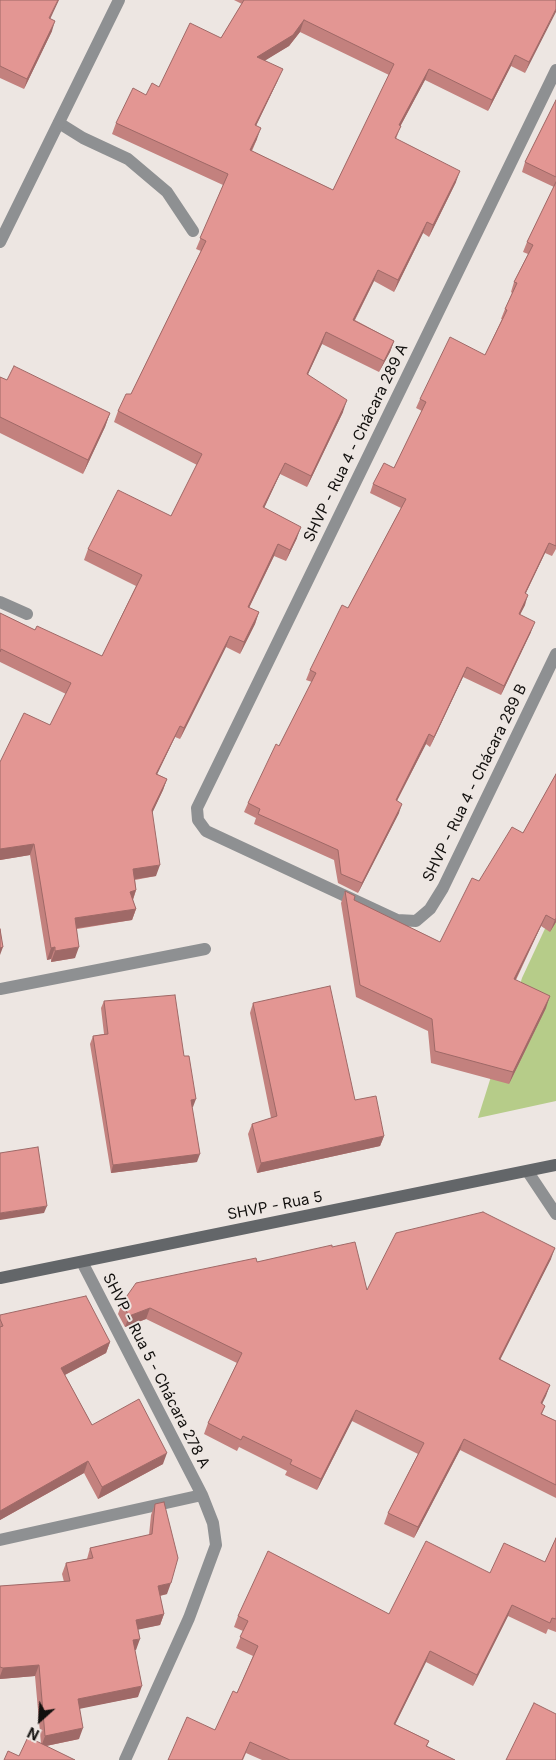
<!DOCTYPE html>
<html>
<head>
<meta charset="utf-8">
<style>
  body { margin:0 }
  #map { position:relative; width:556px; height:1760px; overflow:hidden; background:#ede6e2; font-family:Inter,sans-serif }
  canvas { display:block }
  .north { position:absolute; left:15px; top:1695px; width:50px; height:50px; -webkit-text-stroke:4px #ede6e2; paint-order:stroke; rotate:206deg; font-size:14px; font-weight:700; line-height:20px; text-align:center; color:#12100e }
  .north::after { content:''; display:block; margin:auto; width:18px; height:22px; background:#12100e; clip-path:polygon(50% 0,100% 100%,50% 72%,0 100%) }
</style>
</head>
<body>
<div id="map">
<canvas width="556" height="1760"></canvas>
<div class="north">N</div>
</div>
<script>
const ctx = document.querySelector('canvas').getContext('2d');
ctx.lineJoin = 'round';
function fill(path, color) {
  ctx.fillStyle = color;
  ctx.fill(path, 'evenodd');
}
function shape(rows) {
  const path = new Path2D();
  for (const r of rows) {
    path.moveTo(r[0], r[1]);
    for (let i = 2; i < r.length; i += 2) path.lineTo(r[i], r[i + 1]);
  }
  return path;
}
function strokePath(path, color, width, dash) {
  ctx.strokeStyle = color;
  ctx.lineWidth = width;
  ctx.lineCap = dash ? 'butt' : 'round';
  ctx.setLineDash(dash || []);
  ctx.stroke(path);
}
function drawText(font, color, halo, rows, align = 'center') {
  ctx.font = font + ' Inter,sans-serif';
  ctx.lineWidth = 4;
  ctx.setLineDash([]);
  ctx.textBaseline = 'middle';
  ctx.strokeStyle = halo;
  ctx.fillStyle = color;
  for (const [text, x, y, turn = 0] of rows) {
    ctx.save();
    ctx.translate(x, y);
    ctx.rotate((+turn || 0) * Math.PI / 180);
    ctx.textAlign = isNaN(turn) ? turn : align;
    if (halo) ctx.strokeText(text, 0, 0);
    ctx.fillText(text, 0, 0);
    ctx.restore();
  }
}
fill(shape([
  [556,905,556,1101,478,1118,522,978]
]), '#b6cc89');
strokePath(shape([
  [59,123,83,138,128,159,167,192,193,231],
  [0,602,27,614]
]), '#8e9092', 12);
strokePath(shape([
  [556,70,197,808,198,820,206,831,397,920,416,921,430,909,443,888,556,654],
  [0,242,119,0],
  [0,989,205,949],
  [528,1172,556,1214],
  [82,1262,202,1495,213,1523,216,1545,189,1618,125,1760],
  [0,1540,202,1495]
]), '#8e9092', 12);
strokePath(shape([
  [0,1278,556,1165]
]), '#636669', 12);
fill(shape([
  [0,0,50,18,52,31,24,89,0,78],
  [234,0,556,0,525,73,511,66,488,111,425,80,401,125,396,139,456,182,429,237,423,233,394,292,374,281,355,320,394,341,390,352,379,372,322,344,308,374,343,412,307,487,280,474,264,508,297,538,286,561,274,556,249,608,259,612,255,624,240,654,226,647,180,739,175,737,157,774,167,779,163,790,152,813,156,876,135,880,136,890,133,900,136,909,132,920,77,929,75,958,51,962,51,959,47,960,30,855,0,860,0,762,50,725,66,694,0,662,0,613,35,630,102,656,136,586,84,560,88,549,171,516,197,465,114,422,118,411,131,394,201,251,196,249,223,185,112,134,116,123,146,95,159,87,221,38,242,4],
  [300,32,389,75,333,190,252,151,257,139,256,126,278,80,265,60,289,46],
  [556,100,556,549,552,556,545,553,526,593,525,605,520,615,531,632,501,695,463,677,430,747,426,744,397,801,399,813,358,893,338,883,334,860,254,824,256,818,244,812,248,803,279,746,312,682,306,680,310,670,348,608,401,508,370,493,373,484,394,468,422,411,416,408,420,399,485,355,502,319,501,319,505,309,512,293,511,292,514,282,528,254,523,252,527,242,554,187,522,172,525,162],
  [0,377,7,380,110,413,105,427,83,474,0,433],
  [556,774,556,922,550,932,541,926,516,980,546,1008,509,1084,431,1063,428,1031,356,997,341,903,345,891,354,900,440,942,479,881,523,833],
  [104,1001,184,1056,193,1107,192,1107,197,1162,111,1173,90,1044,93,1036,104,1034,101,1008],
  [253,1003,355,1100,384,1136,380,1146,257,1173,248,1134,252,1124,271,1118,250,1013],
  [332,1247,367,1290,551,1259,500,1359,550,1385,542,1404,545,1406,542,1414,556,1421,556,1498,460,1450,414,1538,384,1524,388,1513,418,1454,352,1421,317,1490,285,1475,287,1471,239,1447,237,1451,204,1434,208,1423,237,1363,146,1319,125,1327,118,1314,122,1303,257,1262],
  [0,1315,110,1342,106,1353,65,1375,92,1425,163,1464,98,1499,84,1473,0,1520],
  [155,1504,167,1594,160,1596,164,1614,160,1625,138,1629,136,1650,135,1650,138,1697,80,1708,79,1739,46,1746,19,1756,41,1744,35,1676,0,1679,0,1586,64,1582,62,1574,66,1563,87,1559,90,1548,149,1535,151,1515],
  [556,1538,556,1632,548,1629,546,1634,508,1616,473,1686,426,1662,395,1724,429,1741,427,1746,455,1760,262,1760,246,1753,243,1760,168,1760,215,1730,237,1693,253,1656,236,1648,243,1631,234,1627,238,1616,389,1614,490,1573,545,1562]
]), '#c3817e');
fill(shape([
  [58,0,59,0,46,28,49,18],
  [556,9,556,12,525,73,529,62],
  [304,20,300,32,289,46,253,68,257,57],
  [55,21,52,31,24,89,27,79],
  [515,55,511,66,488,111,492,100],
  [283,69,278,80,251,136,255,125],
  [429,69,425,80,395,136,399,125],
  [261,128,257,139,246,161,250,150],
  [460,171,456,182,429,237,433,225],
  [427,222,423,233,394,292,398,280],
  [378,270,374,281,349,331,353,320],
  [326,332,322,344,303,385,307,374],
  [394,341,390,352,379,372,384,361],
  [347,400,343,412,307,487,311,476],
  [110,413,105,427,83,474,88,460],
  [285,463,280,474,259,519,263,507],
  [301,527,297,538,286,561,290,550],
  [549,543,545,553,521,603,525,593],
  [278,544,274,556,244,618,248,607],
  [528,595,525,605,515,624,519,614],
  [259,612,255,624,240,654,244,642],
  [535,622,531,632,501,695,504,686],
  [230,636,226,647,180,739,184,728],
  [467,667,463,677,430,747,434,737],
  [180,726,175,737,152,785,156,774],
  [429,734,426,744,392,810,396,800],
  [167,779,163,790,148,822,152,810],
  [402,804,399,813,358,893,362,883],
  [34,844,30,855,0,860,0,849],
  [160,865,156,876,129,880,133,869],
  [136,890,132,902,130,892],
  [136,909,132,920,71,929,75,918],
  [546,915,541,926,510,991,514,979],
  [556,918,556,922,550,932,555,920],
  [3,947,0,955,0,948],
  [55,947,51,959,47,960,51,948],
  [79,947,75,958,51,962,55,951],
  [550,996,546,1008,509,1084,513,1072],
  [196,1099,193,1107,188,1108,191,1100],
  [384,1136,380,1146,257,1173,261,1163],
  [200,1154,197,1162,111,1173,113,1165],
  [47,1206,44,1213,0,1220,0,1213],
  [555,1248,551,1259,495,1370,499,1359],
  [150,1308,146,1319,125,1327,129,1316],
  [110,1342,106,1353,57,1379,61,1368],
  [550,1385,546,1396,537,1414,541,1403],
  [356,1410,352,1421,317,1490,321,1479],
  [464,1439,460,1450,414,1538,418,1527],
  [167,1453,163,1464,98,1499,102,1487],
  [88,1461,84,1473,0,1520,0,1511],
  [171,1583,167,1594,154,1597,158,1586],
  [512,1605,508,1616,473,1686,477,1675],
  [164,1614,160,1625,132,1631,136,1620],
  [140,1639,136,1650,129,1651,133,1640],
  [430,1651,426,1662,390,1735,394,1724],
  [39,1665,35,1676,0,1679,0,1676,3,1668],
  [142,1686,138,1697,74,1710,78,1699],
  [83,1728,79,1739,41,1747,45,1736]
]), '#9f6967');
const building = shape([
  [0,0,58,0,49,18,55,21,27,79,0,66,0,0],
  [244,0,556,0,556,9,529,62,515,55,492,100,429,69,399,125,401,126,395,138,460,171,433,225,427,222,398,280,378,270,353,320,394,341,384,361,326,332,307,374,347,400,311,476,285,463,263,507,301,527,290,550,278,544,248,607,259,612,244,642,230,636,184,728,180,726,156,774,167,779,152,810,160,865,133,869,136,890,130,892,136,909,75,918,79,947,55,951,55,947,51,948,34,844,0,849,0,762,24,713,50,725,71,683,1,649,0,652,0,613,35,630,37,626,102,656,142,575,88,549,118,490,171,516,202,454,118,411,126,394,131,394,206,241,200,238,228,174,116,123,133,88,146,95,152,83,159,87,190,23,221,38,244,0],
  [304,20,394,64,333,190,250,150,261,128,255,125,283,69,257,57,293,35,304,20],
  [556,100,556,177,525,162,556,100],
  [556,182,556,546,549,543,525,593,528,595,519,614,535,622,504,686,467,667,434,737,429,734,396,800,402,804,362,883,341,874,338,850,258,814,260,809,248,803,276,744,279,746,316,673,310,670,342,605,348,608,406,499,373,484,384,463,394,468,426,402,420,399,450,337,485,355,507,310,505,309,517,283,514,282,533,245,527,242,556,182],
  [14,366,110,413,88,460,0,417,0,377,7,380,14,366],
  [556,774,556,918,555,920,546,915,514,979,550,996,513,1072,435,1051,432,1019,360,985,345,891,355,896,354,900,440,942,472,878,479,881,512,827,523,833,556,774],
  [0,929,3,947,0,948,0,929],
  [330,986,355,1100,376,1096,384,1136,261,1163,252,1124,277,1116,253,1003,330,986],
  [175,995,184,1056,189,1056,196,1099,191,1100,200,1154,113,1165,93,1036,108,1034,104,1001,175,995],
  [38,1147,47,1206,0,1213,0,1153,38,1147],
  [483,1212,555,1248,499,1359,550,1385,541,1403,545,1406,541,1414,556,1421,556,1485,464,1439,418,1527,388,1513,424,1443,356,1410,321,1479,290,1464,292,1460,243,1436,241,1440,208,1423,242,1353,150,1308,129,1316,122,1303,136,1283,256,1258,257,1262,332,1245,332,1247,355,1242,367,1290,396,1233,483,1212],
  [86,1296,110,1342,61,1368,92,1425,139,1399,167,1453,102,1487,88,1461,0,1511,0,1327,3,1326,0,1319,0,1315,86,1296],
  [164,1502,178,1558,171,1583,158,1586,164,1614,136,1620,140,1639,133,1640,142,1686,78,1699,83,1728,45,1736,39,1665,3,1668,0,1667,0,1586,70,1581,66,1563,93,1558,90,1548,152,1534,155,1504,164,1502],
  [556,1538,556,1619,552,1618,550,1623,512,1605,477,1675,430,1651,394,1724,429,1741,426,1746,455,1760,290,1760,250,1742,242,1760,168,1760,187,1717,215,1730,233,1691,237,1693,258,1646,240,1637,248,1621,238,1616,268,1551,389,1614,426,1541,490,1573,504,1543,545,1562,556,1538],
  [534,1703,556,1714,556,1760,506,1760,534,1703],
  [28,1737,75,1760,4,1760,8,1751,19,1756,28,1737]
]);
fill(building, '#e39693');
strokePath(building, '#9f6967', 1);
drawText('15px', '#12100e', '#ede6e2', [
  ["SHVP - Rua 4 - Chácara 289 A",356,443,-64],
  ["SHVP - Rua 4 - Chácara 289 B",475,783,-64],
  ["SHVP - Rua 5",275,1206,-11],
  ["SHVP - Rua 5 - Chácara 278 A",156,1371,63]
]);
</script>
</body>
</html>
